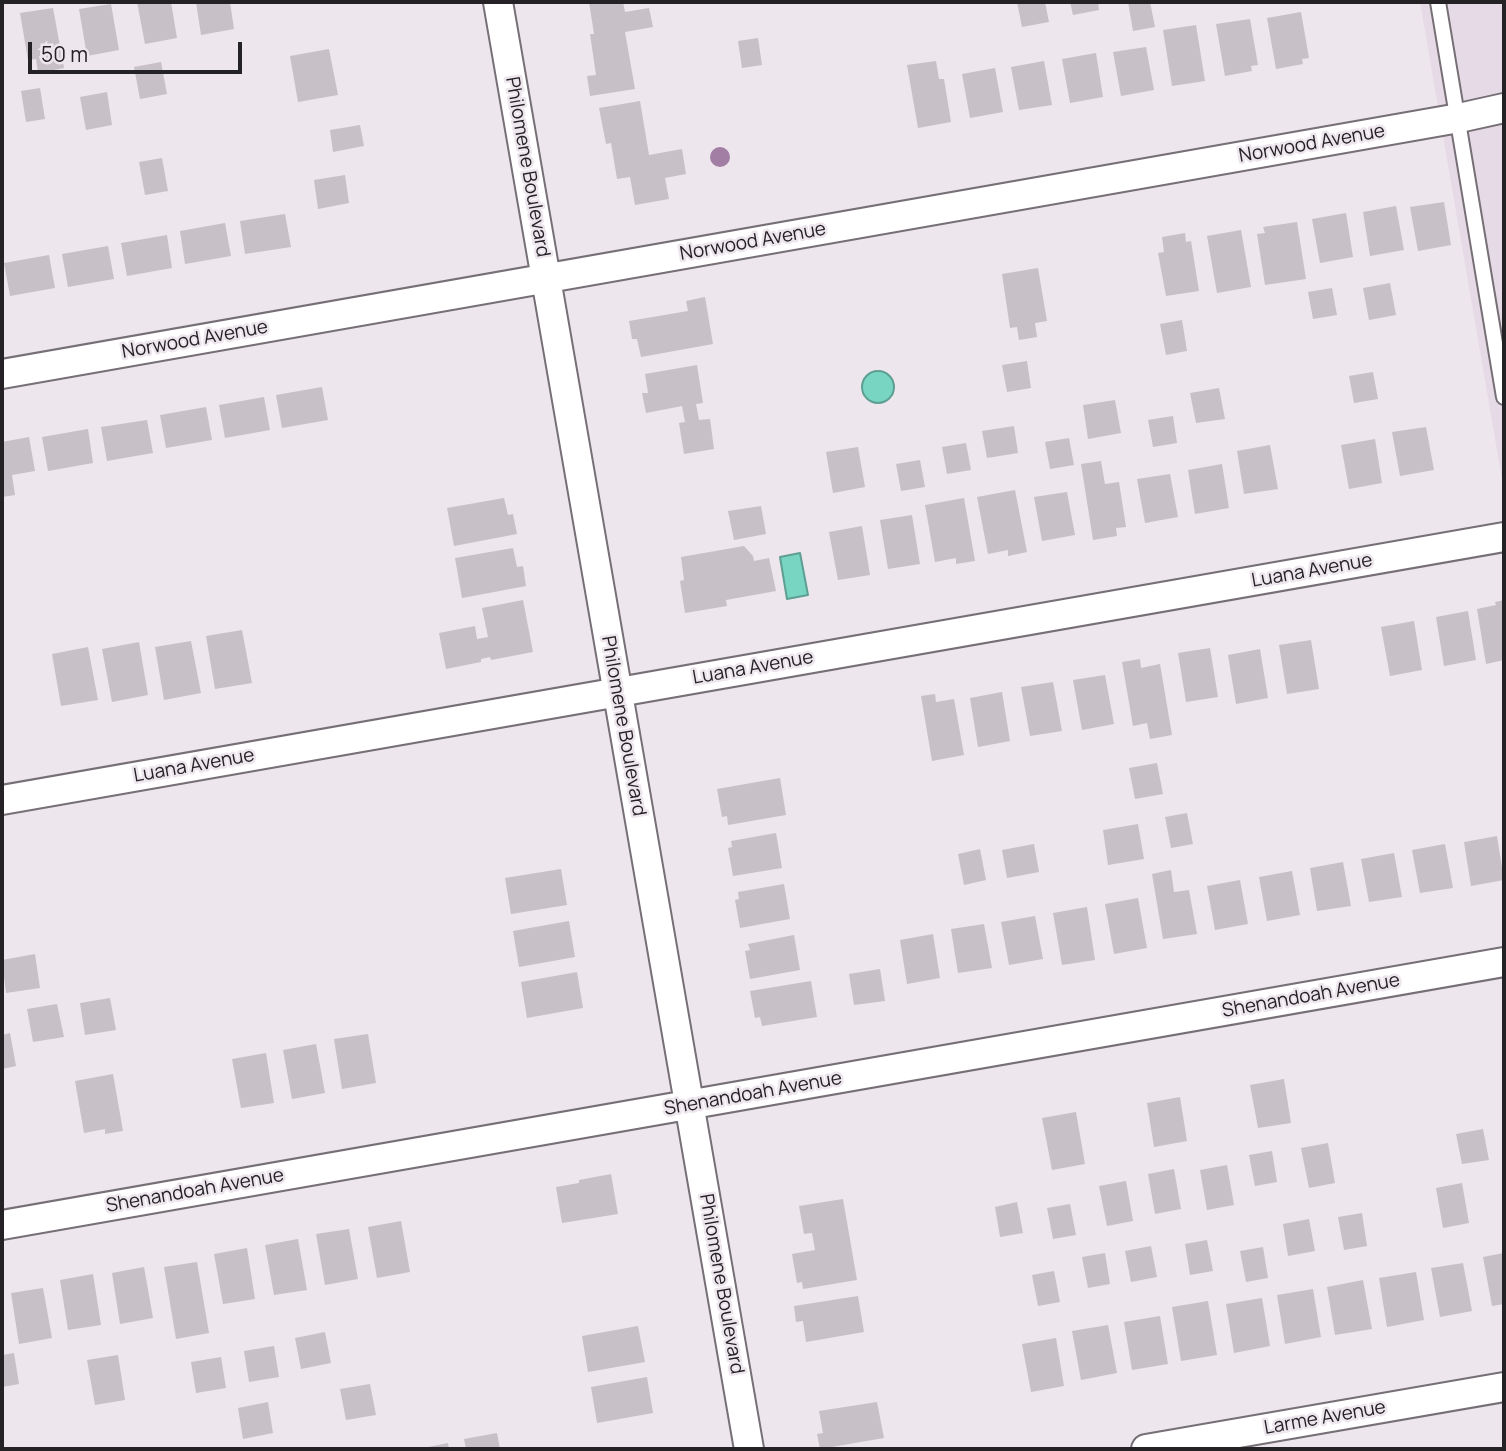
<!DOCTYPE html>
<html>
<head>
<meta charset="utf-8">
<style>
  body { margin:0 }
  #map { position:relative; width:1506px; height:1451px; overflow:hidden; background:#ede6ed; font-family:Manrope,sans-serif }
  canvas { display:block }
  .frame { position:absolute; inset:0; border:4px solid #242224; pointer-events:none }
  .scale { position:absolute; left:28px; top:42px; width:214px; height:32px; box-sizing:border-box; border:4px solid #242224; border-top:0; padding-left:9px; font-size:21px; line-height:24px; white-space:nowrap; color:#242224; -webkit-text-stroke:5px #ede6ed; paint-order:stroke }
</style>
</head>
<body>
<div id="map">
<canvas width="1506" height="1451"></canvas>
<div class="frame"></div>
<div class="scale">50 m</div>
</div>
<script>
const ctx = document.querySelector('canvas').getContext('2d');
ctx.lineJoin = 'round';
function fill(path, color) {
  ctx.fillStyle = color;
  ctx.fill(path, 'evenodd');
}
function shape(rows) {
  const path = new Path2D();
  for (const r of rows) {
    if (r.length === 3) {
      path.moveTo(r[0] + r[2], r[1]);
      path.arc(r[0], r[1], r[2], 0, 2 * Math.PI);
      continue;
    }
    path.moveTo(r[0], r[1]);
    for (let i = 2; i < r.length; i += 2) path.lineTo(r[i], r[i + 1]);
  }
  return path;
}
function strokePath(path, color, width, dash) {
  ctx.strokeStyle = color;
  ctx.lineWidth = width;
  ctx.lineCap = dash ? 'butt' : 'round';
  ctx.setLineDash(dash || []);
  ctx.stroke(path);
}
function drawText(font, color, halo, rows, align = 'center') {
  ctx.font = font + ' Manrope,sans-serif';
  ctx.lineWidth = 5;
  ctx.setLineDash([]);
  ctx.textBaseline = 'middle';
  ctx.strokeStyle = halo;
  ctx.fillStyle = color;
  for (const [text, x, y, turn = 0] of rows) {
    ctx.save();
    ctx.translate(x, y);
    ctx.rotate((+turn || 0) * Math.PI / 180);
    ctx.textAlign = isNaN(turn) ? turn : align;
    if (halo) ctx.strokeText(text, 0, 0);
    ctx.fillText(text, 0, 0);
    ctx.restore();
  }
}
fill(shape([
  [1420,2,1504,2,1504,491]
]), '#e6dae7');
const water = shape([
  [878,387,16],
  [800,553,808,595,787,599,780,557,800,553]
]);
fill(water, '#77d5c2');
strokePath(water, '#5e9f93', 2);
fill(shape([
  [137,2,171,2,177,38,145,44],
  [196,2,230,2,234,29,201,35],
  [589,2,623,2,625,12,649,8,653,27,625,32,635,89,590,96,587,76,596,75,590,34,594,34],
  [1017,2,1045,2,1049,22,1022,27],
  [1070,2,1098,2,1099,10,1073,15],
  [1128,2,1150,2,1155,27,1133,31],
  [111,4,119,50,87,56,79,9],
  [53,8,64,68,38,73,36,59,28,60,20,13],
  [1301,12,1309,58,1302,59,1303,64,1276,69,1267,18],
  [1250,19,1258,65,1251,66,1252,71,1225,76,1216,24],
  [1196,25,1205,81,1172,86,1163,30],
  [758,38,762,65,742,68,738,41],
  [1146,47,1154,90,1121,96,1113,52],
  [329,49,338,95,298,102,290,56],
  [1096,53,1103,97,1070,103,1062,59],
  [936,61,939,79,944,79,951,122,918,128,907,65],
  [1044,61,1052,105,1019,110,1011,67],
  [161,62,167,94,140,99,134,67],
  [995,68,1003,112,970,118,962,74],
  [40,88,45,119,26,122,21,91],
  [107,92,112,125,86,130,80,97],
  [640,101,649,155,682,149,686,174,665,178,669,199,635,205,630,177,617,179,611,143,606,144,599,108],
  [360,125,364,146,333,152,330,130],
  [162,158,168,191,145,195,139,162],
  [345,175,349,203,318,209,314,180],
  [1444,202,1451,245,1418,251,1410,207],
  [1396,206,1404,250,1370,256,1363,212],
  [1346,213,1353,257,1320,263,1312,219],
  [285,214,291,247,245,254,240,221],
  [1297,222,1306,279,1265,285,1257,234,1265,233,1263,227],
  [225,223,231,256,185,264,180,231],
  [1241,230,1251,287,1217,293,1207,236],
  [1185,233,1186,242,1191,241,1199,291,1166,296,1158,253,1164,252,1162,237],
  [167,235,172,268,127,276,121,243],
  [108,246,114,279,68,287,62,254],
  [49,255,55,288,10,296,4,263],
  [1038,268,1047,321,1035,323,1037,337,1019,340,1017,327,1010,328,1002,274],
  [1390,283,1396,315,1369,320,1363,288],
  [1332,288,1337,315,1313,319,1308,292],
  [705,297,713,344,641,357,637,339,632,339,629,321,688,311,686,301],
  [1182,320,1187,351,1166,355,1160,324],
  [1027,361,1031,388,1007,392,1002,365],
  [697,365,703,403,696,404,699,420,710,419,714,449,684,454,679,423,685,422,682,406,646,413,642,393,648,393,645,374],
  [1373,372,1378,399,1354,403,1349,376],
  [322,387,328,420,282,428,276,395],
  [1219,388,1225,419,1196,423,1190,393],
  [264,397,270,430,225,438,219,405],
  [1115,400,1121,433,1088,439,1083,405],
  [206,407,212,440,166,448,160,415],
  [1173,416,1177,443,1153,447,1148,420],
  [147,420,153,453,107,461,101,427],
  [1014,426,1018,453,987,458,982,431],
  [1426,427,1434,470,1400,476,1392,432],
  [88,429,93,463,48,471,42,437],
  [29,437,35,471,12,475,15,495,2,497,2,442],
  [1069,438,1074,465,1050,469,1045,442],
  [1375,439,1382,483,1349,489,1341,445],
  [966,443,971,470,947,474,942,447],
  [1270,445,1278,489,1244,494,1237,451],
  [858,447,865,487,833,493,826,452],
  [920,460,925,487,901,491,896,464],
  [1101,461,1105,484,1119,482,1126,527,1116,528,1117,536,1093,540,1081,464],
  [1222,464,1229,508,1195,514,1188,470],
  [1170,474,1178,517,1145,523,1137,479],
  [1015,490,1027,552,1008,556,1008,550,988,554,977,497],
  [1067,492,1075,535,1042,541,1034,497],
  [504,498,508,515,513,514,517,534,454,546,447,508],
  [964,498,975,561,956,564,956,558,935,562,925,505],
  [761,506,766,534,734,540,728,511],
  [912,515,920,564,888,569,880,520],
  [862,526,870,575,838,580,829,532],
  [744,546,753,556,754,561,769,558,776,591,726,600,727,606,685,613,680,581,684,580,681,557],
  [513,548,517,567,523,566,526,586,462,598,455,558],
  [523,600,533,652,491,660,490,657,481,659,481,662,446,669,439,633,475,626,477,639,488,637,482,608],
  [1504,600,1504,660,1486,664,1477,609,1496,605,1495,602],
  [1468,611,1476,660,1444,666,1436,617],
  [1414,621,1422,670,1390,676,1381,627],
  [242,630,252,683,215,689,206,636],
  [1311,640,1319,689,1287,694,1279,645],
  [191,641,201,693,164,700,155,647],
  [139,642,148,695,112,702,102,649],
  [88,647,98,700,61,706,52,654],
  [1210,648,1218,697,1186,702,1178,653],
  [1260,649,1268,698,1236,704,1228,655],
  [1140,659,1141,668,1160,664,1172,735,1150,739,1147,723,1133,726,1122,662],
  [1105,675,1114,724,1082,730,1073,680],
  [1053,682,1062,731,1030,736,1021,687],
  [1002,692,1010,741,978,747,970,698],
  [935,694,936,702,954,699,964,755,932,761,921,696],
  [1157,763,1163,794,1135,799,1129,768],
  [780,778,786,815,728,825,727,816,722,817,717,789],
  [1187,813,1193,844,1171,848,1165,817],
  [1138,824,1144,859,1108,865,1103,830],
  [776,833,782,868,733,876,728,848,732,847,731,841],
  [1497,836,1504,880,1471,886,1464,842],
  [1034,844,1039,872,1007,878,1002,850],
  [1445,844,1453,888,1420,893,1412,850],
  [980,849,986,880,964,885,958,854],
  [1394,853,1402,897,1369,902,1361,859],
  [1343,862,1351,906,1317,911,1310,868],
  [561,869,567,905,511,914,505,878],
  [1171,870,1174,892,1189,890,1197,934,1163,939,1152,874],
  [1292,871,1300,915,1267,921,1259,877],
  [1240,880,1248,924,1215,930,1207,886],
  [784,884,790,919,740,928,735,900,739,899,738,892],
  [1138,898,1147,948,1114,954,1105,904],
  [1087,907,1095,960,1062,965,1053,913],
  [1035,916,1043,959,1009,965,1001,922],
  [569,921,575,957,519,967,513,931],
  [984,924,992,968,958,973,951,929],
  [933,934,940,978,907,984,900,940],
  [794,935,800,970,750,979,745,951,750,950,748,944],
  [35,954,40,988,6,993,2,960],
  [880,969,885,1001,854,1005,849,974],
  [577,972,583,1008,527,1018,521,982],
  [811,981,817,1017,762,1026,760,1017,755,1018,750,991],
  [110,998,116,1030,85,1035,80,1003],
  [57,1004,64,1037,33,1042,27,1009],
  [10,1033,16,1066,2,1069,2,1035],
  [368,1034,376,1083,342,1089,334,1039],
  [316,1044,325,1093,292,1099,283,1050],
  [266,1053,274,1103,241,1108,232,1059],
  [113,1074,123,1131,105,1134,105,1129,84,1133,75,1081],
  [1284,1079,1291,1123,1258,1128,1250,1085],
  [1180,1097,1187,1141,1154,1147,1147,1103],
  [1076,1112,1085,1164,1052,1170,1042,1118],
  [1483,1129,1489,1160,1462,1164,1456,1134],
  [1328,1143,1335,1183,1309,1188,1301,1148],
  [1272,1151,1277,1182,1255,1186,1249,1155],
  [1227,1165,1234,1205,1207,1210,1200,1170],
  [1174,1169,1181,1209,1155,1214,1148,1174],
  [611,1174,618,1214,562,1223,556,1187,579,1183,579,1180],
  [1126,1181,1133,1221,1107,1226,1099,1186],
  [1462,1183,1469,1223,1443,1228,1436,1188],
  [843,1199,857,1280,803,1289,802,1282,797,1283,792,1254,815,1250,812,1233,804,1234,799,1206],
  [1017,1202,1023,1233,1000,1237,995,1207],
  [1070,1204,1076,1235,1053,1239,1047,1208],
  [1362,1213,1367,1246,1344,1250,1338,1217],
  [1309,1219,1315,1251,1288,1256,1283,1224],
  [401,1221,410,1272,377,1278,368,1227],
  [349,1229,358,1279,325,1285,316,1234],
  [298,1239,307,1290,274,1295,265,1245],
  [1207,1240,1213,1271,1190,1275,1185,1244],
  [1151,1246,1157,1277,1131,1282,1125,1251],
  [1263,1247,1268,1278,1246,1282,1240,1251],
  [247,1248,255,1299,223,1304,214,1254],
  [1105,1253,1110,1284,1088,1288,1082,1257],
  [1504,1253,1504,1304,1492,1306,1483,1257],
  [197,1262,209,1333,176,1339,164,1267],
  [1463,1263,1472,1311,1440,1317,1431,1268],
  [144,1267,153,1318,120,1324,112,1273],
  [1054,1271,1060,1302,1038,1306,1032,1275],
  [1416,1272,1424,1320,1387,1327,1379,1278],
  [93,1274,101,1325,68,1330,60,1280],
  [1363,1280,1372,1329,1335,1335,1327,1287],
  [43,1288,52,1338,19,1344,11,1293],
  [1313,1289,1321,1337,1285,1344,1277,1295],
  [858,1296,864,1332,806,1342,803,1321,796,1322,794,1306],
  [1262,1298,1270,1346,1234,1353,1226,1304],
  [1208,1301,1217,1355,1181,1361,1172,1307],
  [1160,1316,1168,1364,1132,1370,1124,1322],
  [1108,1325,1117,1373,1081,1380,1072,1331],
  [638,1326,645,1362,588,1372,582,1336],
  [325,1332,331,1363,301,1369,295,1338],
  [1056,1338,1064,1386,1031,1392,1022,1344],
  [274,1346,279,1377,249,1382,244,1351],
  [14,1353,19,1384,2,1387,2,1355],
  [118,1355,125,1400,95,1405,87,1360],
  [221,1357,226,1388,196,1393,191,1362],
  [647,1377,653,1413,597,1423,591,1387],
  [370,1384,376,1415,346,1420,340,1389],
  [268,1402,273,1433,243,1439,238,1408],
  [877,1402,884,1438,820,1449,817,1434,823,1433,819,1411],
  [497,1433,500,1449,466,1449,464,1439],
  [448,1443,449,1449,423,1449,423,1448]
]), '#c7c0c7');
const service = shape([
  [1438,2,1504,397]
]);
const minor = shape([
  [498,2,749,1449],
  [2,374,1459,118,1504,108],
  [2,800,1504,537],
  [2,1225,1504,962],
  [1146,1449,1504,1387]
]);
strokePath(service, '#767076', 18);
strokePath(minor, '#767076', 32);
strokePath(service, '#fff', 14);
strokePath(minor, '#fff', 28);
ctx.fillStyle = '#a27ea5';
for (const [x, y] of [
  [720,157]
]) {
  ctx.beginPath();
  ctx.arc(x, y, 10, 0, 2 * Math.PI);
  ctx.fill();
}
drawText('19px', '#242224', '#ede6ed', [
  ["Norwood Avenue",1312,144,-10],
  ["Philomene Boulevard",527,167,80],
  ["Norwood Avenue",753,242,-10],
  ["Norwood Avenue",195,340,-10],
  ["Luana Avenue",1312,571,-10],
  ["Luana Avenue",753,668,-10],
  ["Philomene Boulevard",623,726,80],
  ["Luana Avenue",194,766,-10],
  ["Shenandoah Avenue",1311,996,-10],
  ["Shenandoah Avenue",753,1094,-10],
  ["Shenandoah Avenue",195,1191,-10],
  ["Philomene Boulevard",721,1284,80],
  ["Larme Avenue",1325,1418,-10]
]);
</script>
</body>
</html>
